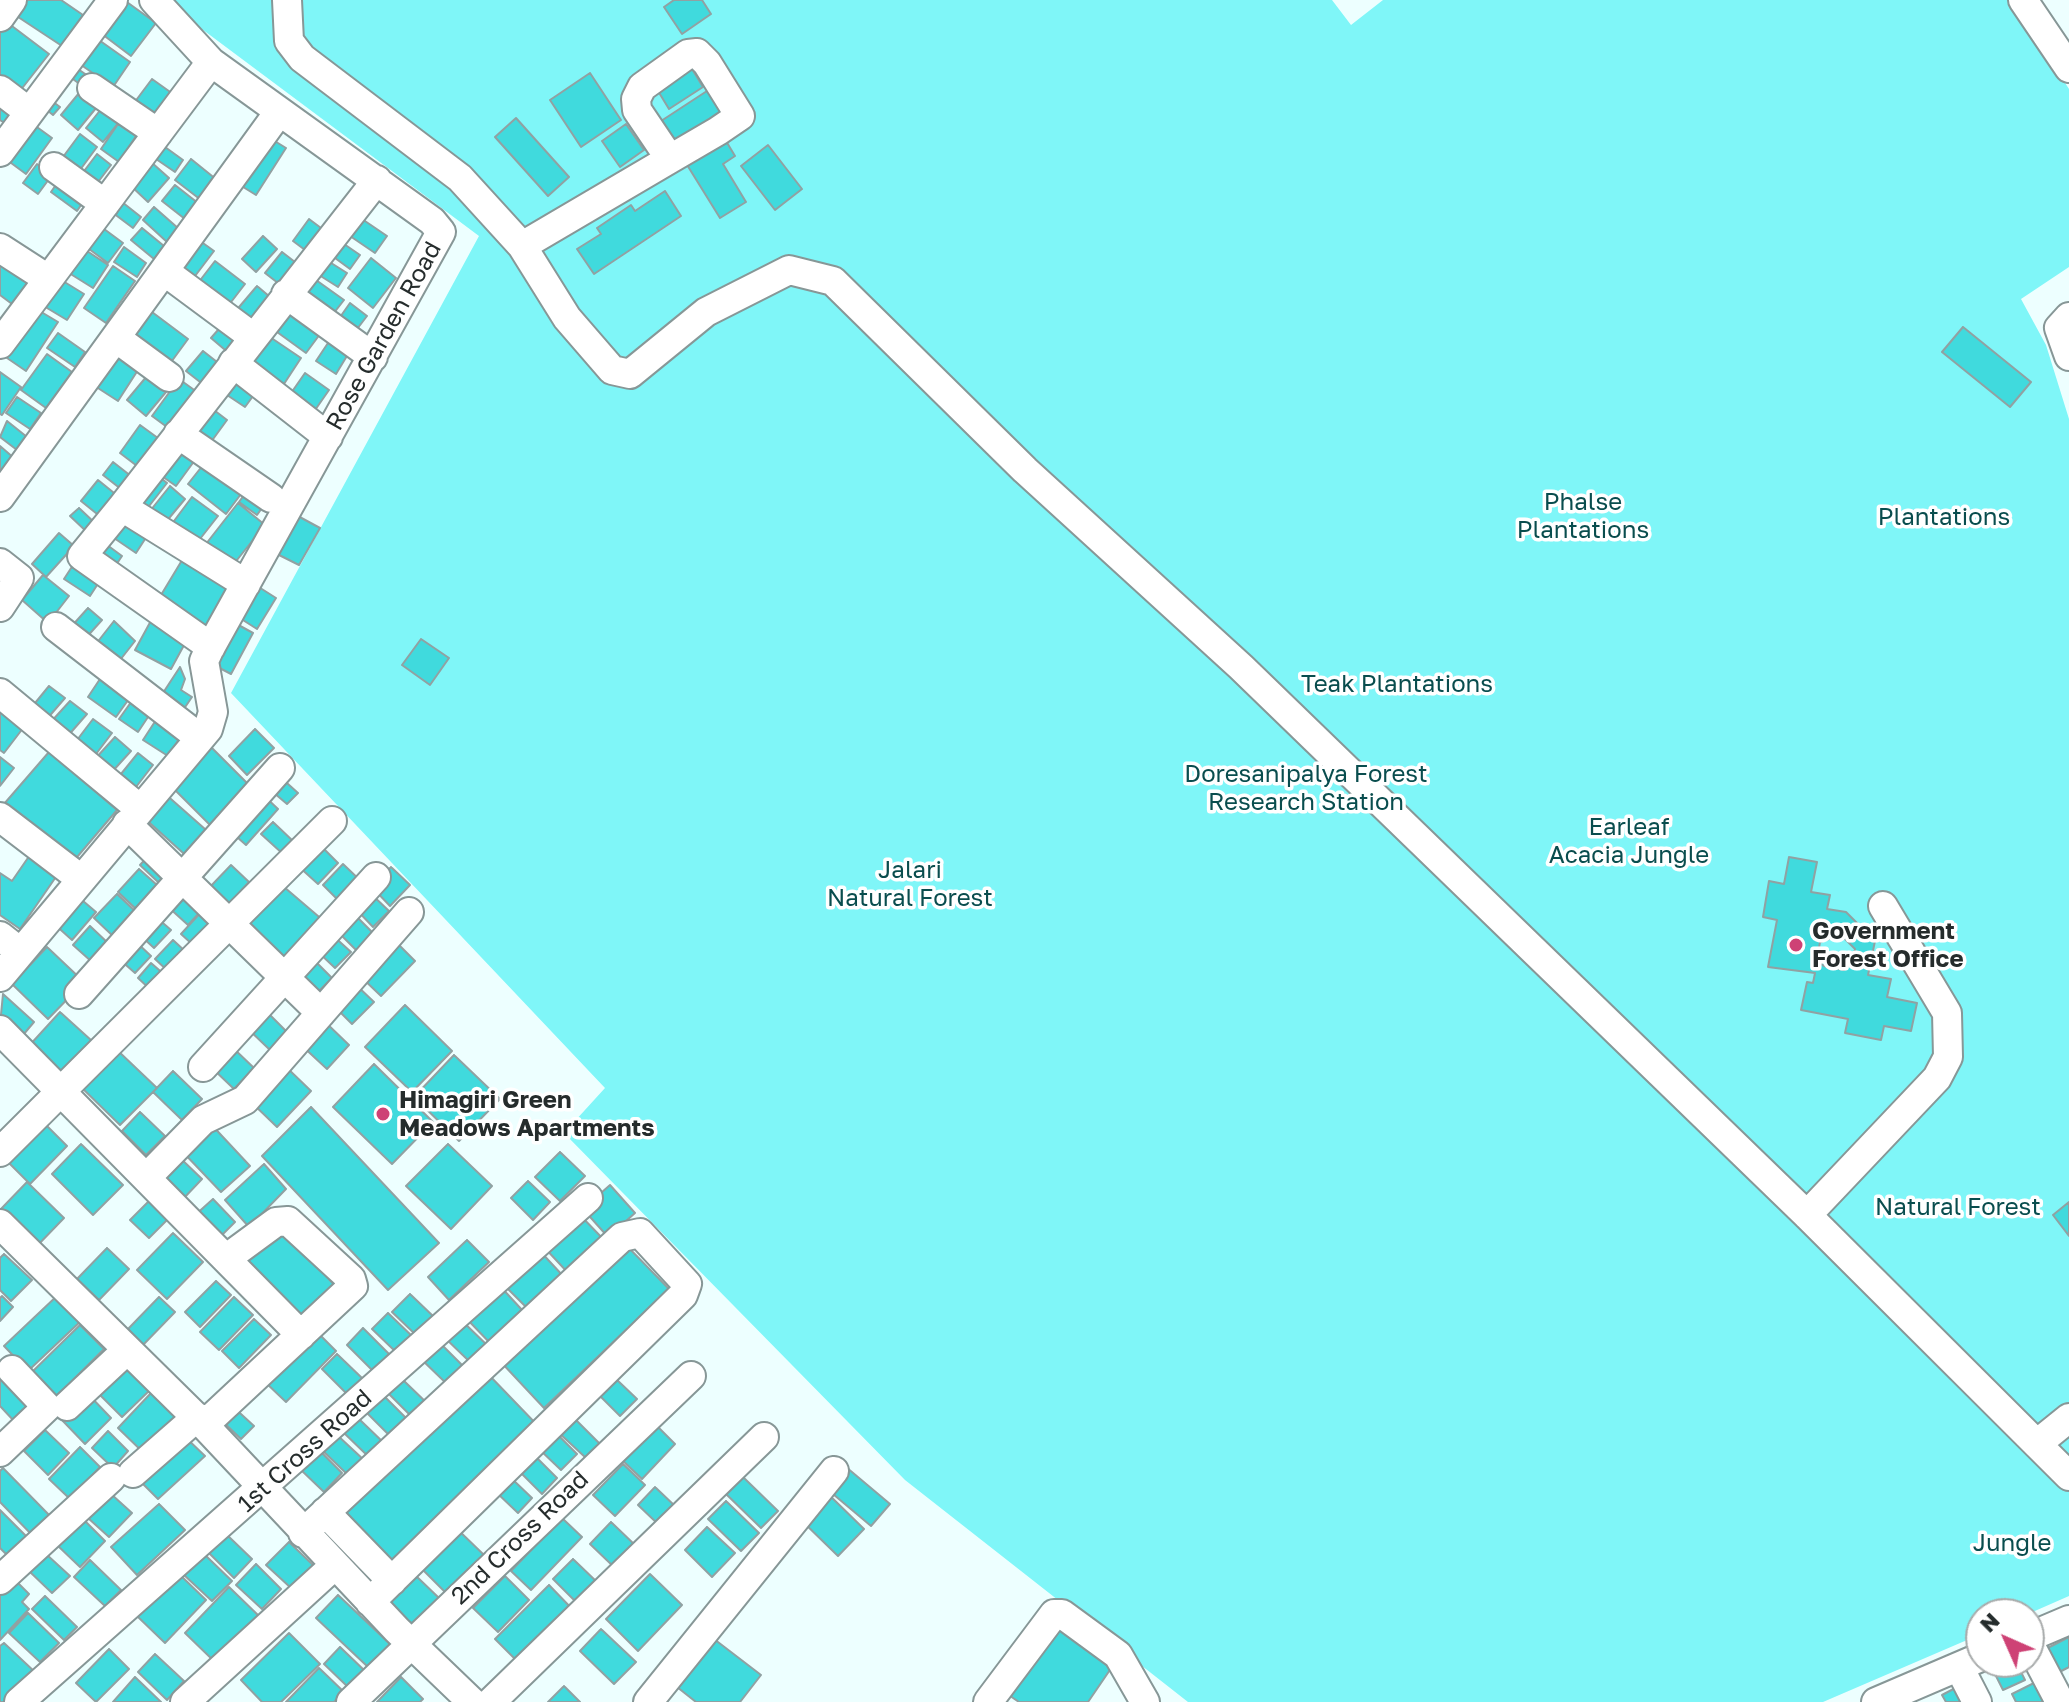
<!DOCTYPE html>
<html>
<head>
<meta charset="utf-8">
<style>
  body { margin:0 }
  #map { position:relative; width:2069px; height:1702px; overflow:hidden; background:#edffff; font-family:"Golos Text",sans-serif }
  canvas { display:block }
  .north { position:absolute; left:1965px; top:1598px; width:80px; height:80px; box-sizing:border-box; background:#fff; border:2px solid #a8abab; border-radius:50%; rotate:315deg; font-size:22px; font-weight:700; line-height:32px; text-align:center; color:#252c2c }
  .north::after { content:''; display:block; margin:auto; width:28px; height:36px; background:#ce4275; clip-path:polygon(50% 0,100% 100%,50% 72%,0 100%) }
</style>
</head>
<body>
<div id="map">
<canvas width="2069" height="1702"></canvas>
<div class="north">N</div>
</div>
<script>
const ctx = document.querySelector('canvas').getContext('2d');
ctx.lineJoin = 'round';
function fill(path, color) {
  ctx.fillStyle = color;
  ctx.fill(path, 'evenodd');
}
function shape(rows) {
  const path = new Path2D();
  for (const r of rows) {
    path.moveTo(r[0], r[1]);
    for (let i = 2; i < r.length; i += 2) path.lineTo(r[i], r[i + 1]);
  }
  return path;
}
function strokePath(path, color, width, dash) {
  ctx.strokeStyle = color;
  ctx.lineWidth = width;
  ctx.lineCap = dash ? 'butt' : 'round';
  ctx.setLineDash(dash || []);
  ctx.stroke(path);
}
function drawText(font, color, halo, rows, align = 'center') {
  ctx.font = font + ' "Golos Text",sans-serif';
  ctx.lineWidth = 7;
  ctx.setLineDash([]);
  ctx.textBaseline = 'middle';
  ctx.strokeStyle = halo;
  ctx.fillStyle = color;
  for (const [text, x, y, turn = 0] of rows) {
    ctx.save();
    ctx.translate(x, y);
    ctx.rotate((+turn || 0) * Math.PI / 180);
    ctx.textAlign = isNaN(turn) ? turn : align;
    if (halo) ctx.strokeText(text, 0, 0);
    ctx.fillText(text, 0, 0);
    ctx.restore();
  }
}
fill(shape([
  [163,0,1332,0,1351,25,1383,0,2011,0,2069,89,2069,267,2021,299,2046,345,2069,419,2069,1596,2028,1614,1981,1614,1981,1634,1823,1702,1188,1702,905,1480,564,1133,605,1088,231,693,479,236]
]), '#7ff6f8');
const building = shape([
  [17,0,61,0,83,15,62,46,9,11,17,0],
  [124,0,156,23,131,56,94,28,124,0],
  [674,0,702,0,711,14,682,34,664,7,674,0],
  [4,20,49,54,16,96,0,82,0,25,4,20],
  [89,33,130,62,113,87,71,58,89,33],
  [68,62,88,76,81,85,62,71,68,62],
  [689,64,703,87,669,109,655,86,689,64],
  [590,73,621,120,581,147,550,100,590,73],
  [152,79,173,94,156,118,134,103,152,79],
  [84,87,101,102,78,130,61,115,84,87],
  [710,89,725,111,673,146,658,123,710,89],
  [0,96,16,107,5,123,0,120,0,96],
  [48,98,60,107,53,115,42,106,48,98],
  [106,103,123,117,103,142,86,128,106,103],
  [516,118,569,177,548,196,495,137,516,118],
  [30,122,52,138,26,174,3,157,30,122],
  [118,124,136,136,119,162,101,149,118,124],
  [626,124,644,150,620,167,602,141,626,124],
  [80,134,97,147,77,174,60,161,80,134],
  [265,135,286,148,256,195,235,182,265,135],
  [723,136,735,156,723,164,746,202,720,218,684,160,723,136],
  [768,145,802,189,775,210,741,166,768,145],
  [165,147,183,160,175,172,156,159,165,147],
  [97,154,111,165,92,190,78,179,97,154],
  [191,159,217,180,201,200,175,180,191,159],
  [151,162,169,178,148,202,130,185,151,162],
  [37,164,52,175,38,194,23,183,37,164],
  [62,176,88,195,77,211,51,192,62,176],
  [175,185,203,207,190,223,162,201,175,185],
  [665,191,681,216,594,274,577,249,601,234,597,228,631,205,635,211,665,191],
  [122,202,141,217,133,228,113,213,122,202],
  [154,207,179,229,167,242,143,220,154,207],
  [309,219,329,234,313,256,293,241,309,219],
  [362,219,387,236,375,253,350,236,362,219],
  [100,226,123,243,108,263,85,246,100,226],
  [142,228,164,246,154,259,131,240,142,228],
  [263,236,277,249,256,272,242,259,263,236],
  [196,238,214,251,192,280,175,266,196,238],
  [344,244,360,255,350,269,335,258,344,244],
  [124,247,146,263,137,277,114,262,124,247],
  [84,249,108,265,93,288,69,273,84,249],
  [282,252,304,269,287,290,265,273,282,252],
  [0,257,40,283,20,310,0,295,0,257],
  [371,258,396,278,373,308,348,288,371,258],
  [215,261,245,284,228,306,198,283,215,261],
  [328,261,347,273,338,287,319,275,328,261],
  [113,266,135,281,106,323,84,308,113,266],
  [58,278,84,294,67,320,42,305,58,278],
  [316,280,344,300,330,318,303,299,316,280],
  [257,286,276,302,252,329,234,313,257,286],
  [350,303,367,316,354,333,338,320,350,303],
  [298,305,326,326,306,353,277,332,298,305],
  [144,306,188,339,166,369,122,336,144,306],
  [38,310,58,322,26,371,7,358,38,310],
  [225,322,245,339,231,355,211,338,225,322],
  [1963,327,2031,382,2010,407,1942,352,1963,327],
  [58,333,85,352,75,367,47,348,58,333],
  [264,333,301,358,280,390,242,365,264,333],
  [334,334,353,346,336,374,316,361,334,334],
  [107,350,138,370,118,401,87,381,107,350],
  [203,351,226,369,209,389,186,371,203,351],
  [47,354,72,372,46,408,21,390,47,354],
  [152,370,171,386,146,416,127,400,152,370],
  [0,372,21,387,2,415,0,414,0,372],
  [305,373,329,390,313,413,289,396,305,373],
  [234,378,256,392,245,407,224,393,234,378],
  [179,379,197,392,171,430,152,416,179,379],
  [17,397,41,413,30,429,6,413,17,397],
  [210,407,227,420,208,446,190,433,210,407],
  [7,421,27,437,17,450,0,437,7,421],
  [140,425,162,441,141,469,120,453,140,425],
  [0,446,15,459,0,476,0,446],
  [176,446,195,460,176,486,156,472,176,446],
  [207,460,244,490,226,514,188,484,207,460],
  [113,462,136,480,126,493,103,475,113,462],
  [153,472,167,483,146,510,132,499,153,472],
  [98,480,119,497,102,518,81,501,98,480],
  [170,486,185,499,165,523,150,511,170,486],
  [249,488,267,501,257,515,239,502,249,488],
  [192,497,218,516,196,544,171,525,192,497],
  [238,503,265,525,229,570,202,549,238,503],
  [79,508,97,525,89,534,70,516,79,508],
  [296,515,320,528,299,565,275,553,296,515],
  [124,516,149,533,136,553,111,536,124,516],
  [59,533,74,546,46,577,32,564,59,533],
  [103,542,122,556,112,571,92,557,103,542],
  [187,552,236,582,207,630,158,600,187,552],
  [77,559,103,576,90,596,64,579,77,559],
  [43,575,69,596,48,623,22,600,43,575],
  [254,584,276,598,257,629,235,615,254,584],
  [88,608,102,620,84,640,70,628,88,608],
  [153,617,189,636,171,669,135,650,153,617],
  [114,621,135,641,113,669,92,649,114,621],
  [233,622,253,633,231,674,210,663,233,622],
  [421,639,449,658,430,685,402,665,421,639],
  [180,667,185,679,181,690,192,697,179,716,159,699,180,667],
  [102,676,131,696,116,717,88,697,102,676],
  [49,686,65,698,46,720,31,708,49,686],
  [134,698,152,711,138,732,119,719,134,698],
  [0,701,27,723,4,753,0,750,0,701],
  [70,701,87,714,66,738,49,724,70,701],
  [93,719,112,733,93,758,74,744,93,719],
  [156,720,181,736,168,756,143,740,156,720],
  [255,729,274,748,247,775,229,756,255,729],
  [115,737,131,751,111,773,95,759,115,737],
  [211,747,250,786,211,826,172,787,211,747],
  [49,752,117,810,72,863,4,804,49,752],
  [138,753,153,765,136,787,121,774,138,753],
  [0,757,14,768,0,786,0,757],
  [278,775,298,793,287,804,267,787,278,775],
  [163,792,214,837,192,861,142,816,163,792],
  [261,793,278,809,246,845,228,829,261,793],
  [273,822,294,842,283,854,261,834,273,822],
  [318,843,338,863,318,884,297,865,318,843],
  [32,852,60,871,20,929,0,915,0,873,12,881,32,852],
  [152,852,171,870,159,883,140,865,152,852],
  [1789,857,1817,862,1811,892,1830,895,1827,909,1846,912,1875,941,1868,975,1891,979,1887,997,1917,1003,1911,1031,1884,1026,1881,1040,1845,1033,1848,1019,1801,1010,1807,982,1813,983,1815,973,1768,967,1777,920,1763,917,1769,881,1784,884,1789,857],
  [1841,935,1855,949,1852,963,1844,970,1824,966,1817,960,1820,942,1841,935],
  [343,864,366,886,345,907,323,885,343,864],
  [231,865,249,882,228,905,209,888,231,865],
  [391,867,410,885,390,906,372,887,391,867],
  [139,869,157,885,136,909,118,892,139,869],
  [277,881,325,922,288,965,239,923,277,881],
  [181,890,202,910,188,925,166,905,181,890],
  [369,892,389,911,373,927,354,907,369,892],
  [117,894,137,913,114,937,94,918,117,894],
  [76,895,96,912,72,940,52,922,76,895],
  [203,910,214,920,192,944,181,934,203,910],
  [351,911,375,935,358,952,334,928,351,911],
  [156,917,171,930,154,948,140,935,156,917],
  [90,926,109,944,92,962,73,945,90,926],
  [330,933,351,952,335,968,315,949,330,933],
  [393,939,415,961,381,996,358,974,393,939],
  [134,940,151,956,135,973,118,958,134,940],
  [173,940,187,953,169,972,155,959,173,940],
  [47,947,84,982,48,1019,12,984,47,947],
  [309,955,332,978,315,995,292,972,309,955],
  [151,963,166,976,152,991,138,978,151,963],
  [354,983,374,1002,352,1024,333,1005,354,983],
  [3,994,34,1022,18,1041,0,1025,3,994],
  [405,1005,452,1051,412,1092,365,1047,405,1005],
  [264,1009,287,1032,270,1050,246,1027,264,1009],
  [60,1012,92,1041,60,1076,28,1047,60,1012],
  [322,1019,349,1045,327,1069,299,1043,322,1019],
  [231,1046,254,1068,234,1089,211,1067,231,1046],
  [116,1049,157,1088,120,1125,80,1086,116,1049],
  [454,1055,500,1099,459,1141,414,1097,454,1055],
  [283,1064,311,1091,277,1127,248,1099,283,1064],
  [374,1064,433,1122,392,1164,333,1107,374,1064],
  [173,1071,202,1099,182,1120,153,1092,173,1071],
  [311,1107,439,1243,388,1290,262,1156,311,1107],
  [140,1112,165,1136,146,1155,122,1131,140,1112],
  [208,1121,250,1166,221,1192,180,1149,208,1121],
  [43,1122,67,1146,30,1184,6,1160,43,1122],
  [81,1144,123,1185,93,1215,52,1174,81,1144],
  [448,1144,492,1186,451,1229,406,1186,448,1144],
  [560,1152,585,1176,560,1201,535,1177,560,1152],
  [177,1155,202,1179,183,1199,158,1175,177,1155],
  [264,1164,286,1189,249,1227,225,1200,264,1164],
  [528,1181,550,1202,533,1220,511,1198,528,1181],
  [27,1182,64,1218,35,1248,0,1214,0,1210,27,1182],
  [610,1185,635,1213,608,1237,583,1209,610,1185],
  [213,1199,235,1222,216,1241,193,1217,213,1199],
  [150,1200,168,1219,149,1238,130,1220,150,1200],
  [2069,1202,2069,1236,2053,1215,2069,1202],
  [578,1213,606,1242,570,1275,543,1246,578,1213],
  [282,1228,339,1290,302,1324,245,1262,282,1228],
  [173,1233,203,1262,167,1299,137,1270,173,1233],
  [467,1240,489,1262,449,1300,428,1277,467,1240],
  [624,1243,669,1289,544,1408,500,1361,624,1243],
  [107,1248,129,1269,99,1300,77,1279,107,1248],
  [538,1249,564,1277,529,1310,502,1283,538,1249],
  [4,1254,32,1280,11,1301,0,1290,0,1258,4,1254],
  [216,1281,231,1295,200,1327,185,1312,216,1281],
  [499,1285,523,1311,490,1343,465,1317,499,1285],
  [59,1294,83,1319,28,1371,4,1346,59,1294],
  [410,1294,434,1317,416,1335,392,1312,410,1294],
  [2,1296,13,1307,0,1321,0,1298,2,1296],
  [159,1297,175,1312,143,1345,128,1329,159,1297],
  [234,1297,253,1315,219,1350,200,1332,234,1297],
  [388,1313,414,1338,398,1354,372,1329,388,1313],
  [459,1318,489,1347,472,1364,442,1335,459,1318],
  [254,1319,271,1335,239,1368,222,1351,254,1319],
  [80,1325,104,1349,55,1398,30,1374,80,1325],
  [363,1328,389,1354,373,1371,347,1345,363,1328],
  [314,1329,336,1351,286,1402,264,1381,314,1329],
  [437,1340,466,1369,449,1386,420,1358,437,1340],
  [337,1354,363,1379,348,1395,322,1369,337,1354],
  [126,1362,151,1389,122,1417,96,1391,126,1362],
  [0,1369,34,1401,14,1421,0,1406,0,1369],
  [488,1374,541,1429,396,1566,344,1511,488,1374],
  [615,1378,637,1399,620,1416,598,1394,615,1378],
  [402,1379,430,1406,416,1421,388,1393,402,1379],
  [87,1393,111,1418,85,1444,61,1419,87,1393],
  [151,1393,182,1423,149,1458,118,1428,151,1393],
  [383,1395,412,1424,395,1441,366,1412,383,1395],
  [229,1403,254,1426,241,1439,217,1416,229,1403],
  [573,1417,600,1444,586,1458,558,1432,573,1417],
  [358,1418,386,1445,372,1460,343,1432,358,1418],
  [655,1424,675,1444,642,1479,621,1459,655,1424],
  [45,1430,69,1453,48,1475,24,1451,45,1430],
  [108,1431,128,1451,113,1468,92,1448,108,1431],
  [555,1432,577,1454,561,1470,539,1449,555,1432],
  [336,1434,365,1461,350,1477,321,1449,336,1434],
  [183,1435,205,1456,158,1499,137,1478,183,1435],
  [80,1447,100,1467,70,1499,49,1479,80,1447],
  [319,1450,342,1473,324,1492,300,1469,319,1450],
  [533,1454,557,1478,542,1494,518,1470,533,1454],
  [623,1464,645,1485,615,1516,593,1495,623,1464],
  [846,1467,890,1504,871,1526,827,1489,846,1467],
  [3,1468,52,1518,34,1537,0,1502,0,1471,3,1468],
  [510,1477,532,1498,518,1513,496,1492,510,1477],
  [743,1477,778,1511,761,1528,726,1494,743,1477],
  [655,1487,676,1507,659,1525,638,1505,655,1487],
  [824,1490,864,1529,838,1556,798,1517,824,1490],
  [111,1494,132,1513,109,1537,88,1518,111,1494],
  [726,1501,759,1533,741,1551,708,1519,726,1501],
  [159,1504,185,1530,137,1575,111,1547,159,1504],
  [0,1510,30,1540,11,1559,0,1548,0,1510],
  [82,1518,105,1541,80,1567,57,1545,82,1518],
  [562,1518,582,1537,531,1590,511,1571,562,1518],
  [611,1522,636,1546,615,1568,590,1544,611,1522],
  [454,1526,484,1555,446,1593,417,1564,454,1526],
  [707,1527,735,1553,712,1577,685,1550,707,1527],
  [226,1534,252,1559,234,1578,208,1552,226,1534],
  [289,1542,313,1565,291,1588,266,1565,289,1542],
  [46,1554,70,1576,52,1593,29,1571,46,1554],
  [204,1554,232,1581,212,1601,184,1575,204,1554],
  [573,1559,598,1583,578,1604,553,1579,573,1559],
  [90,1560,121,1590,105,1606,74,1577,90,1560],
  [256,1564,281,1589,262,1609,236,1585,256,1564],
  [178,1573,206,1600,165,1643,137,1616,178,1573],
  [650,1574,682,1605,638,1651,606,1619,650,1574],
  [415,1575,439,1598,412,1625,389,1602,415,1575],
  [505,1576,529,1600,498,1632,473,1608,505,1576],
  [14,1579,29,1594,22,1602,29,1609,0,1640,0,1588,14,1579],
  [549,1585,576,1613,522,1666,495,1639,549,1585],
  [229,1587,261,1618,217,1664,185,1633,229,1587],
  [338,1595,390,1644,368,1667,316,1618,338,1595],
  [45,1596,77,1627,64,1640,32,1609,45,1596],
  [28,1613,59,1643,40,1662,9,1633,28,1613],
  [1048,1619,1114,1664,1088,1702,1019,1702,1000,1689,1048,1619],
  [601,1629,636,1662,614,1684,580,1651,601,1629],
  [289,1633,320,1664,281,1702,262,1702,241,1680,289,1633],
  [2069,1637,2069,1667,2052,1676,2040,1652,2069,1637],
  [714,1639,761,1675,740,1702,696,1702,677,1687,714,1639],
  [4,1643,37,1674,11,1702,0,1702,0,1646,4,1643],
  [340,1647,365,1671,349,1688,324,1664,340,1647],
  [109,1649,129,1669,96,1702,76,1683,109,1649],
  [155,1654,184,1681,167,1700,138,1672,155,1654],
  [2016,1662,2025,1680,2003,1690,1994,1672,2016,1662],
  [319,1668,344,1692,334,1702,286,1702,319,1668],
  [135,1677,161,1702,113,1702,135,1677],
  [401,1677,423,1699,420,1702,377,1702,401,1677],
  [2038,1681,2049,1702,2016,1702,2012,1694,2038,1681],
  [1961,1685,1969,1702,1946,1702,1942,1695,1961,1685],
  [564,1686,580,1702,548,1702,564,1686]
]);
fill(building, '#40dadd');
strokePath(building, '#91a1a2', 2);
const minor = shape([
  [287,0,289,41,302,58,460,178,522,246,567,318,612,370,630,374,706,312,789,270,833,281,1025,470,1241,667,1807,1215,2069,1476],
  [2023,0,2069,68],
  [0,17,12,0],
  [92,88,158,133],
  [0,90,29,112],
  [0,152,113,0],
  [54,167,105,204],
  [522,246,670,159,718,131,740,116,707,63,697,53,688,54,642,87,636,99,637,110,670,159],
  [0,248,48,279],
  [164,271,253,337],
  [286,294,373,357],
  [2069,317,2059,328,2069,356],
  [116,338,169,377],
  [0,344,211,62],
  [233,363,328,437],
  [178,434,271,498],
  [0,497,279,112],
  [122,507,82,556,211,647],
  [0,563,19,578,0,607],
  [246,584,122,507,377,180],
  [56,627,200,738],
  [0,693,140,809],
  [0,817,81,879],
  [127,824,321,1013],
  [0,936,19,951],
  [0,977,208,729,213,712,204,661,209,650,441,232,432,221,211,62,154,0],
  [79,994,280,768],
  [0,1030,301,1335],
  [203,1067,376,877],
  [0,1152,332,821],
  [148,1176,203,1120,245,1100,409,912],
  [1807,1215,1937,1078,1948,1057,1947,1013,1883,906],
  [0,1224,204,1425,397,1630,472,1702],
  [67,1406,127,1350],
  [204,1425,353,1286,351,1279,288,1221,276,1222,227,1258],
  [2038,1443,2069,1418],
  [0,1452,47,1407,12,1370],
  [133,1473,197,1417],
  [325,1512,392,1581],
  [303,1533,622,1237,640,1233,687,1284,683,1295,370,1602],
  [0,1580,111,1478],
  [2029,1637,2069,1620],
  [2029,1643,2060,1702],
  [1959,1667,1977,1702],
  [19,1702,588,1198],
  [185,1702,335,1565],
  [351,1702,691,1376],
  [491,1702,764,1437],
  [648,1702,834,1471],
  [988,1702,1054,1614,1062,1614,1118,1655,1145,1702],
  [1876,1702,1981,1657]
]);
strokePath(minor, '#879797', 32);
strokePath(minor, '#fff', 28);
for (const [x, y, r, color] of [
  [1796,945,8,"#ce4275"],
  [383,1114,8,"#ce4275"]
]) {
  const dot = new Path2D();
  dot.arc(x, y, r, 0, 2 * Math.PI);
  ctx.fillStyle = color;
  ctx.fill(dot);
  strokePath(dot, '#fff', 3);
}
drawText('24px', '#252c2c', '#fff', [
  ["Rose Garden Road",384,336,-61],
  ["1st Cross Road",305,1451,-42],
  ["2nd Cross Road",520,1538,-44]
]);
drawText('24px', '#094d4e', '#fff', [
  ["Phalse",1583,502],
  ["Plantations",1583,530],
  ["Plantations",1944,517],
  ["Teak Plantations",1397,684],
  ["Doresanipalya Forest",1306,774],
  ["Research Station",1306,802],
  ["Earleaf",1629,827],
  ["Acacia Jungle",1629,855],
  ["Jalari",910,870],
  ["Natural Forest",910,898],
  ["Natural Forest",1958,1207],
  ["Jungle",2012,1543]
]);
drawText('bold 24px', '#252c2c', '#fff', [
  ["Government",1812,931],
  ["Forest Office",1812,959],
  ["Himagiri Green",399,1100],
  ["Meadows Apartments",399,1128]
], 'left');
</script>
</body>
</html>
